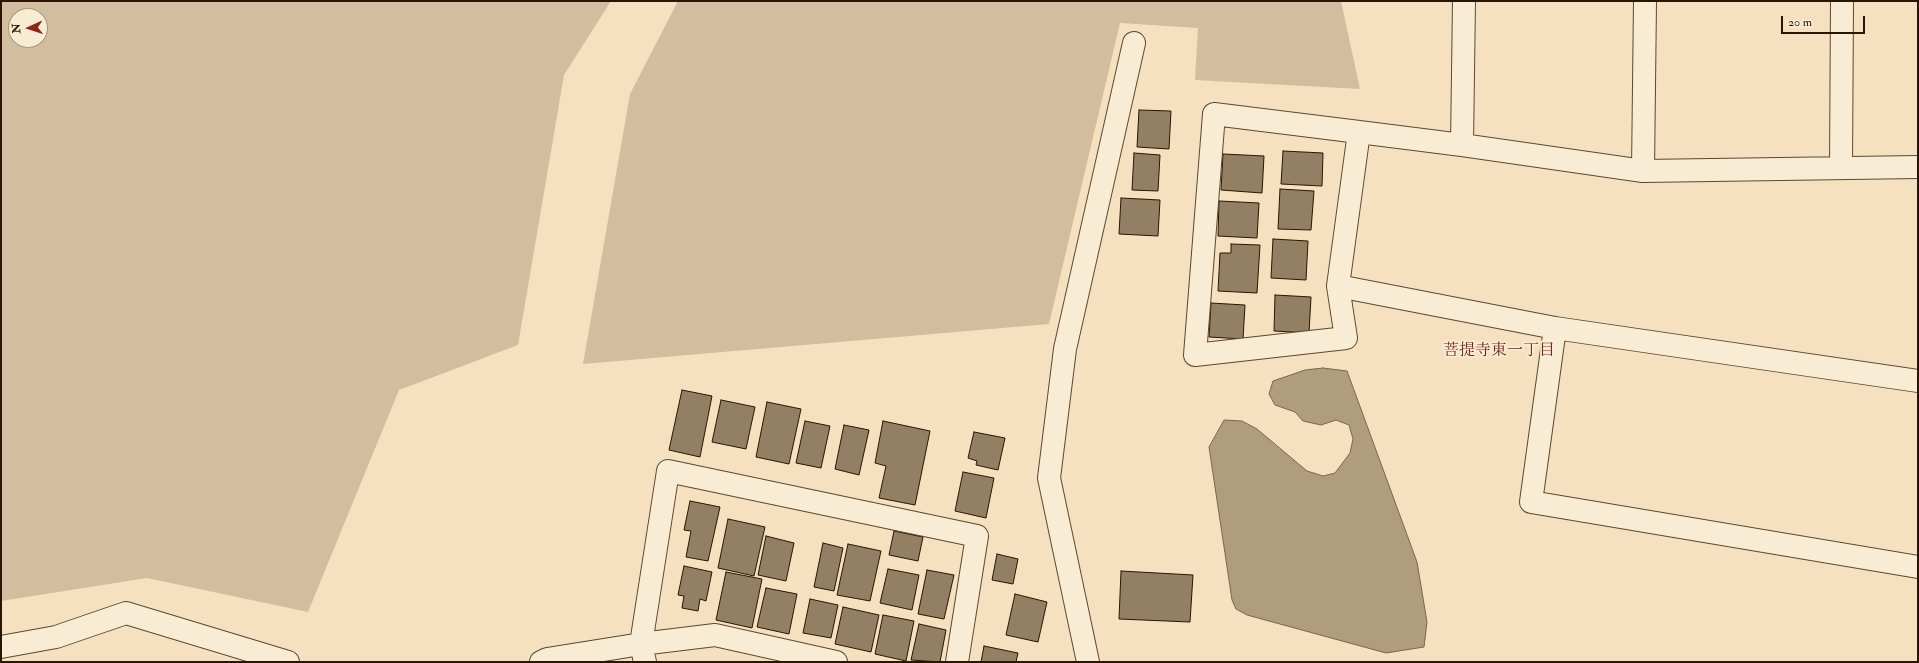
<!DOCTYPE html>
<html>
<head>
<meta charset="utf-8">
<style>
  body { margin:0 }
  #map { position:relative; width:1919px; height:663px; overflow:hidden; background:#f5e1bf; font-family:"IM FELL Double Pica",serif }
  canvas { display:block }
  .frame { position:absolute; inset:0; border:2px solid #291501; pointer-events:none }
  .north { position:absolute; left:8px; top:8px; width:40px; height:40px; box-sizing:border-box; background:#f8ecd5; border:1px solid #a59680; border-radius:50%; rotate:267deg; font-size:11px; font-weight:700; line-height:16px; text-align:center; color:#291501 }
  .north::after { content:''; display:block; margin:auto; width:14px; height:18px; background:#8f2418; clip-path:polygon(50% 0,100% 100%,50% 72%,0 100%) }
  .scale { position:absolute; left:1781px; top:16px; width:84px; height:18px; box-sizing:border-box; border:2px solid #291501; border-top:0; padding-left:5px; font-size:12px; line-height:14px; white-space:nowrap; color:#291501; -webkit-text-stroke:3px #f8ecd5; paint-order:stroke }
</style>
</head>
<body>
<div id="map">
<canvas width="1919" height="663"></canvas>
<div class="frame"></div>
<div class="north">N</div>
<div class="scale">20 m</div>
</div>
<script>
const ctx = document.querySelector('canvas').getContext('2d');
ctx.lineJoin = 'round';
function fill(path, color) {
  ctx.fillStyle = color;
  ctx.fill(path, 'evenodd');
}
function shape(rows) {
  const path = new Path2D();
  for (const r of rows) {
    path.moveTo(r[0], r[1]);
    for (let i = 2; i < r.length; i += 2) path.lineTo(r[i], r[i + 1]);
  }
  return path;
}
function strokePath(path, color, width, dash) {
  ctx.strokeStyle = color;
  ctx.lineWidth = width;
  ctx.lineCap = dash ? 'butt' : 'round';
  ctx.setLineDash(dash || []);
  ctx.stroke(path);
}
function drawText(font, color, halo, rows, align = 'center') {
  ctx.font = font + ' "IM FELL Double Pica","Noto Serif JP",serif';
  ctx.lineWidth = 3.5;
  ctx.setLineDash([]);
  ctx.textBaseline = 'middle';
  ctx.strokeStyle = halo;
  ctx.fillStyle = color;
  for (const [text, x, y, turn = 0] of rows) {
    ctx.save();
    ctx.translate(x, y);
    ctx.rotate((+turn || 0) * Math.PI / 180);
    ctx.textAlign = isNaN(turn) ? turn : align;
    if (halo) ctx.strokeText(text, 0, 0);
    ctx.fillText(text, 0, 0);
    ctx.restore();
  }
}
fill(shape([
  [1,1,611,1,564,75,518,345,399,390,308,612,147,578,1,601],
  [16,16,40,16,40,40,16,40],
  [678,1,1341,1,1360,89,1195,80,1198,28,1120,23,1049,324,583,364,630,94]
]), '#d2be9f');
const water = shape([
  [1323,368,1347,371,1417,562,1427,622,1424,647,1386,653,1247,615,1236,609,1232,600,1209,447,1224,420,1242,421,1257,429,1307,471,1323,476,1335,473,1350,453,1353,439,1349,425,1336,420,1321,425,1303,421,1295,412,1275,405,1269,394,1273,381,1305,370,1323,368]
]);
fill(water, '#b09c7e');
strokePath(water, '#7a664c', 1);
const building = shape([
  [1139,110,1171,111,1169,149,1137,147,1139,110],
  [1283,151,1323,153,1322,186,1281,184,1283,151],
  [1134,153,1160,155,1158,191,1132,190,1134,153],
  [1223,154,1264,156,1262,193,1221,190,1223,154],
  [1280,189,1314,191,1311,230,1278,229,1280,189],
  [1121,198,1160,200,1158,236,1119,234,1121,198],
  [1219,201,1259,203,1257,238,1218,236,1219,201],
  [1273,239,1308,241,1306,280,1271,278,1273,239],
  [1231,244,1260,245,1257,293,1218,291,1220,253,1231,253,1231,244],
  [1275,295,1311,297,1309,333,1274,331,1275,295],
  [1211,303,1245,305,1243,339,1209,337,1211,303],
  [682,390,712,396,700,457,669,450,682,390],
  [721,400,755,407,746,449,712,442,721,400],
  [767,402,801,409,789,464,756,457,767,402],
  [805,421,830,426,821,468,796,463,805,421],
  [883,421,930,431,915,505,879,498,886,466,875,463,883,421],
  [844,425,869,430,859,475,835,469,844,425],
  [974,432,1005,438,998,470,976,465,977,461,968,458,974,432],
  [963,472,994,478,986,518,955,511,963,472],
  [690,501,720,507,708,561,686,557,691,531,684,530,690,501],
  [728,519,765,527,754,576,718,568,728,519],
  [894,531,923,537,918,561,889,555,894,531],
  [766,536,794,543,786,581,758,575,766,536],
  [823,543,843,548,834,591,814,587,823,543],
  [848,544,881,551,870,601,837,595,848,544],
  [997,554,1018,559,1013,584,992,580,997,554],
  [684,566,712,572,706,601,700,599,698,611,682,608,684,596,678,595,684,566],
  [888,569,919,575,912,610,880,603,888,569],
  [927,570,954,575,944,619,918,614,927,570],
  [1121,571,1193,575,1190,622,1119,619,1121,571],
  [726,572,762,579,752,628,716,620,726,572],
  [766,588,797,594,789,634,757,627,766,588],
  [1015,594,1047,602,1038,642,1006,635,1015,594],
  [810,599,838,605,831,638,803,633,810,599],
  [843,607,879,615,871,652,835,644,843,607],
  [883,615,914,621,906,661,875,654,883,615],
  [919,624,946,630,940,662,911,660,919,624],
  [984,646,1018,653,1016,662,981,662,984,646]
]);
fill(building, '#937f64');
strokePath(building, '#291501', 1);
const minor = shape([
  [1359,132,1338,286,1346,338,1195,355,1214,114,1359,132,1462,145,1643,171,1918,167],
  [1462,145,1464,1],
  [1841,168,1842,1],
  [1643,171,1645,1],
  [1338,286,1555,328,1918,381],
  [1555,328,1531,502,1918,567],
  [1,647,56,637,126,613,288,662],
  [541,662,547,659,641,644,715,635,836,662],
  [645,662,641,644,668,471,977,536,957,662],
  [1088,662,1049,478,1065,349,1134,43]
]);
strokePath(minor, '#5c4830', 24);
strokePath(minor, '#f8ecd5', 22);
drawText('16px', '#7a1f14', '#f8ecd5', [
  ["菩提寺東一丁目",1499,352]
]);
</script>
</body>
</html>
